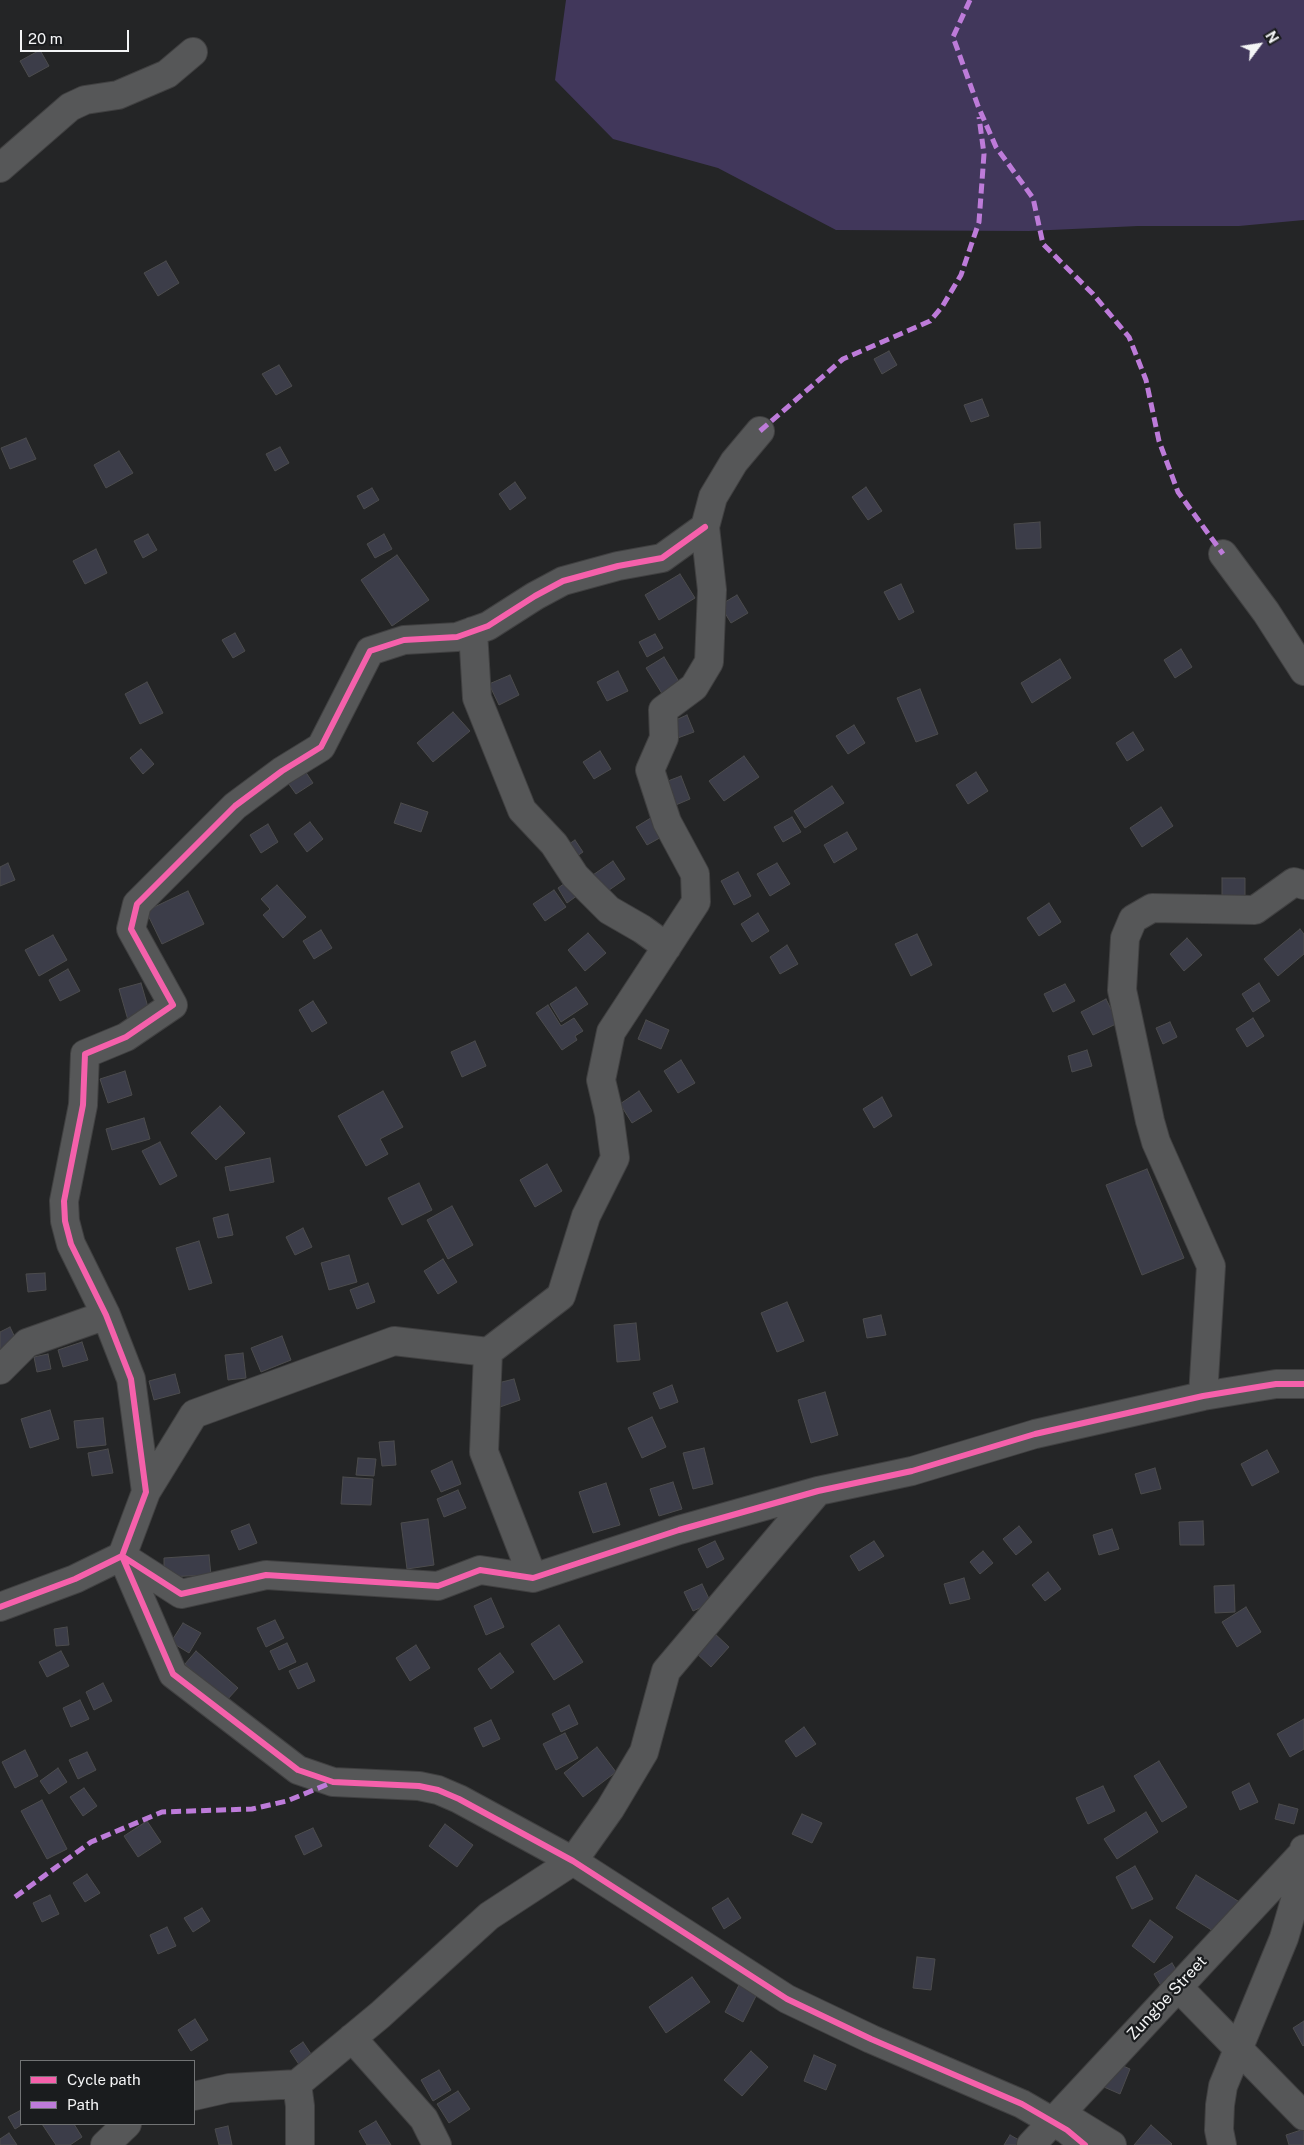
<!DOCTYPE html>
<html>
<head>
<meta charset="utf-8">
<style>
  body { margin:0 }
  #map { position:relative; width:1304px; height:2145px; overflow:hidden; background:#242526; font-family:"Public Sans",sans-serif }
  canvas { display:block }
  .legend { position:absolute; left:20px; top:2060px; width:175px; height:65px; box-sizing:border-box; background:#1a1c1e; border:1px solid #717374; margin:0; padding:6px 9px; list-style:none; font-size:15px; color:#f4f5f6 }
  .legend li { display:flex; align-items:center; gap:10px; height:25px }
  .legend b { width:25px; border:1px solid #717374 }
  .north { position:absolute; left:1234px; top:20px; width:50px; height:50px; -webkit-text-stroke:4px #1a1c1e; paint-order:stroke; rotate:59deg; font-size:14px; font-weight:700; line-height:20px; text-align:center; color:#f4f5f6 }
  .north::after { content:''; display:block; margin:auto; width:18px; height:22px; background:#f4f5f6; clip-path:polygon(50% 0,100% 100%,50% 72%,0 100%) }
  .scale { position:absolute; left:20px; top:30px; width:109px; height:22px; box-sizing:border-box; border:2px solid #f4f5f6; border-top:0; padding-left:6px; font-size:15px; line-height:18px; white-space:nowrap; color:#f4f5f6; -webkit-text-stroke:4px #1a1c1e; paint-order:stroke }
</style>
</head>
<body>
<div id="map">
<canvas width="1304" height="2145"></canvas>
<ul class="legend">
<li><b style="height:6px;background:#f560ab"></b>Cycle path</li>
<li><b style="height:6px;background:#bd7bd9"></b>Path</li>
</ul>
<div class="north">N</div>
<div class="scale">20 m</div>
</div>
<script>
const ctx = document.querySelector('canvas').getContext('2d');
ctx.lineJoin = 'round';
function fill(path, color) {
  ctx.fillStyle = color;
  ctx.fill(path, 'evenodd');
}
function shape(rows) {
  const path = new Path2D();
  for (const r of rows) {
    path.moveTo(r[0], r[1]);
    for (let i = 2; i < r.length; i += 2) path.lineTo(r[i], r[i + 1]);
  }
  return path;
}
function strokePath(path, color, width, dash) {
  ctx.strokeStyle = color;
  ctx.lineWidth = width;
  ctx.lineCap = dash ? 'butt' : 'round';
  ctx.setLineDash(dash || []);
  ctx.stroke(path);
}
function drawText(font, color, halo, rows, align = 'center') {
  ctx.font = font + ' "Public Sans",sans-serif';
  ctx.lineWidth = 4.5;
  ctx.setLineDash([]);
  ctx.textBaseline = 'middle';
  ctx.strokeStyle = halo;
  ctx.fillStyle = color;
  for (const [text, x, y, turn = 0] of rows) {
    ctx.save();
    ctx.translate(x, y);
    ctx.rotate((+turn || 0) * Math.PI / 180);
    ctx.textAlign = isNaN(turn) ? turn : align;
    if (halo) ctx.strokeText(text, 0, 0);
    ctx.fillText(text, 0, 0);
    ctx.restore();
  }
}
fill(shape([
  [566,0,1304,0,1304,220,1239,226,1138,226,1029,231,836,230,718,168,613,139,555,80]
]), '#41375b');
const building = shape([
  [40,50,49,66,29,77,20,61,40,50],
  [166,261,179,283,158,296,144,273,166,261],
  [889,351,897,365,882,374,874,359,889,351],
  [279,365,292,386,276,395,262,374,279,365],
  [982,399,989,416,971,422,964,405,982,399],
  [26,438,36,459,10,469,1,448,26,438],
  [280,447,289,463,275,471,266,454,280,447],
  [119,451,133,473,106,488,94,465,119,451],
  [515,482,526,498,510,510,499,494,515,482],
  [866,487,882,511,868,520,852,497,866,487],
  [372,488,379,500,364,509,357,496,372,488],
  [1040,522,1041,548,1016,549,1014,524,1040,522],
  [148,534,157,550,143,558,134,541,148,534],
  [384,534,392,549,375,558,367,544,384,534],
  [96,549,107,573,85,584,73,561,96,549],
  [397,555,429,600,392,626,361,580,397,555],
  [680,574,695,598,659,620,645,595,680,574],
  [901,584,914,612,899,620,884,592,901,584],
  [737,595,748,613,731,623,720,605,737,595],
  [235,633,245,651,233,658,222,640,235,633],
  [655,634,663,648,647,657,639,642,655,634],
  [1181,649,1192,667,1175,678,1164,660,1181,649],
  [664,657,684,690,666,700,646,668,664,657],
  [1060,659,1071,678,1032,703,1021,683,1060,659],
  [618,671,628,691,607,701,597,682,618,671],
  [510,675,519,695,499,705,489,684,510,675],
  [147,682,163,713,140,724,125,694,147,682],
  [920,689,938,734,916,742,897,698,920,689],
  [453,712,470,731,433,762,417,743,453,712],
  [687,715,694,732,675,739,669,723,687,715],
  [854,725,865,743,848,754,836,736,854,725],
  [1133,732,1144,750,1127,761,1116,743,1133,732],
  [141,749,154,764,143,774,130,758,141,749],
  [600,751,611,769,594,779,583,762,600,751],
  [744,756,759,777,724,801,709,781,744,756],
  [303,768,313,783,296,794,286,780,303,768],
  [976,772,988,791,968,804,956,785,976,772],
  [681,776,690,799,671,807,660,784,681,776],
  [832,786,844,803,805,828,794,811,832,786],
  [401,803,428,812,421,832,394,823,401,803],
  [1161,807,1173,826,1142,847,1130,828,1161,807],
  [654,816,665,835,647,845,636,827,654,816],
  [792,817,801,832,783,842,774,827,792,817],
  [310,822,323,839,307,852,294,834,310,822],
  [268,824,278,842,261,853,250,835,268,824],
  [847,832,857,849,834,863,824,845,847,832],
  [575,840,583,852,571,860,563,848,575,840],
  [613,861,625,879,602,895,590,877,613,861],
  [8,863,15,880,0,886,0,867,8,863],
  [777,863,790,884,770,896,757,874,777,863],
  [738,872,751,896,734,905,721,881,738,872],
  [1222,878,1245,878,1245,897,1222,896,1222,878],
  [568,881,578,895,567,903,558,888,568,881],
  [277,885,306,917,283,938,263,915,270,909,261,899,277,885],
  [554,890,566,907,545,921,533,904,554,890],
  [188,891,204,924,162,944,146,911,188,891],
  [1049,903,1061,922,1039,936,1027,918,1049,903],
  [758,913,769,931,752,942,741,924,758,913],
  [1300,929,1304,934,1304,954,1278,976,1264,959,1300,929],
  [321,930,332,948,314,959,303,941,321,930],
  [588,933,606,953,585,971,568,950,588,933],
  [917,934,932,965,911,976,895,944,917,934],
  [53,935,67,960,39,976,25,950,53,935],
  [1187,938,1202,955,1184,971,1170,954,1187,938],
  [787,945,798,964,780,974,770,957,787,945],
  [68,969,80,991,60,1001,49,980,68,969],
  [141,983,150,1014,128,1020,119,989,141,983],
  [1259,983,1270,1001,1253,1012,1242,994,1259,983],
  [1065,984,1075,1001,1053,1012,1044,994,1065,984],
  [576,987,588,1004,561,1022,550,1004,576,987],
  [1106,999,1118,1023,1093,1035,1081,1012,1106,999],
  [313,1001,327,1023,312,1032,299,1010,313,1001],
  [548,1005,561,1026,574,1018,583,1031,575,1036,577,1040,562,1050,536,1013,548,1005],
  [1253,1018,1264,1036,1247,1047,1236,1029,1253,1018],
  [646,1020,669,1030,661,1049,638,1039,646,1020],
  [1170,1022,1177,1037,1163,1044,1156,1028,1170,1022],
  [475,1041,486,1066,462,1077,451,1052,475,1041],
  [1087,1050,1092,1066,1072,1072,1068,1056,1087,1050],
  [681,1060,695,1083,678,1093,664,1071,681,1060],
  [125,1071,132,1095,108,1103,100,1079,125,1071],
  [383,1091,403,1127,380,1139,388,1154,366,1166,338,1116,383,1091],
  [639,1091,652,1111,632,1123,620,1104,639,1091],
  [882,1097,892,1116,874,1128,863,1109,882,1097],
  [220,1106,245,1133,216,1160,191,1133,220,1106],
  [144,1118,150,1139,112,1150,106,1129,144,1118],
  [160,1142,177,1176,160,1185,142,1151,160,1142],
  [270,1158,274,1182,230,1191,225,1167,270,1158],
  [547,1164,562,1191,535,1207,520,1180,547,1164],
  [1147,1169,1184,1258,1142,1275,1106,1185,1147,1169],
  [419,1183,432,1210,402,1225,388,1198,419,1183],
  [452,1206,473,1245,448,1259,427,1220,452,1206],
  [228,1214,233,1235,218,1238,213,1218,228,1214],
  [303,1228,312,1247,295,1255,286,1237,303,1228],
  [199,1241,212,1283,189,1290,176,1248,199,1241],
  [349,1255,357,1282,329,1290,321,1263,349,1255],
  [443,1259,457,1282,438,1294,424,1271,443,1259],
  [45,1273,46,1290,28,1292,26,1274,45,1273],
  [368,1283,375,1302,357,1309,350,1290,368,1283],
  [787,1302,804,1341,777,1352,761,1313,787,1302],
  [881,1315,886,1335,867,1338,863,1319,881,1315],
  [636,1323,640,1360,617,1362,614,1325,636,1323],
  [10,1327,19,1346,0,1355,0,1332,10,1327],
  [282,1336,291,1360,261,1372,251,1348,282,1336],
  [82,1342,88,1360,63,1367,58,1350,82,1342],
  [243,1353,246,1378,228,1380,225,1355,243,1353],
  [48,1354,51,1369,37,1372,34,1357,48,1354],
  [175,1374,180,1393,154,1400,149,1381,175,1374],
  [514,1379,520,1400,500,1407,494,1384,514,1379],
  [672,1385,678,1402,660,1409,653,1393,672,1385],
  [825,1392,838,1435,811,1443,798,1400,825,1392],
  [50,1410,59,1439,30,1448,21,1419,50,1410],
  [652,1417,666,1447,642,1458,628,1428,652,1417],
  [103,1418,106,1445,77,1448,74,1421,103,1418],
  [394,1441,396,1465,382,1466,379,1442,394,1441],
  [704,1448,713,1484,693,1489,683,1453,704,1448],
  [108,1449,113,1473,92,1476,88,1453,108,1449],
  [1267,1450,1279,1472,1252,1486,1241,1464,1267,1450],
  [358,1458,376,1459,374,1476,356,1475,358,1458],
  [452,1461,461,1484,441,1492,431,1471,452,1461],
  [1155,1468,1161,1489,1141,1494,1135,1474,1155,1468],
  [343,1477,373,1479,371,1505,341,1504,343,1477],
  [673,1482,682,1509,659,1516,650,1489,673,1482],
  [606,1483,620,1525,593,1533,579,1492,606,1483],
  [458,1490,466,1508,444,1517,437,1499,458,1490],
  [428,1519,434,1565,407,1569,401,1523,428,1519],
  [1203,1521,1204,1545,1180,1545,1179,1522,1203,1521],
  [249,1524,257,1543,239,1550,231,1531,249,1524],
  [1019,1526,1032,1542,1016,1555,1003,1539,1019,1526],
  [1112,1529,1119,1549,1099,1555,1093,1535,1112,1529],
  [715,1541,724,1559,707,1568,698,1549,715,1541],
  [874,1541,884,1556,859,1571,850,1556,874,1541],
  [983,1551,993,1563,980,1574,970,1562,983,1551],
  [209,1555,211,1575,164,1577,164,1558,209,1555],
  [1048,1572,1061,1589,1045,1601,1032,1585,1048,1572],
  [964,1578,970,1599,950,1604,944,1584,964,1578],
  [702,1584,711,1603,693,1611,684,1592,702,1584],
  [1234,1585,1235,1612,1215,1613,1214,1586,1234,1585],
  [491,1598,504,1627,486,1635,474,1606,491,1598],
  [1246,1607,1261,1632,1237,1647,1222,1622,1246,1607],
  [275,1620,284,1638,266,1647,257,1628,275,1620],
  [183,1623,201,1633,189,1653,171,1642,183,1623],
  [559,1625,583,1662,554,1680,531,1644,559,1625],
  [67,1627,69,1645,56,1646,54,1629,67,1627],
  [712,1631,729,1647,711,1667,694,1651,712,1631],
  [287,1643,296,1662,279,1670,270,1651,287,1643],
  [416,1645,430,1668,410,1681,396,1658,416,1645],
  [61,1651,69,1666,47,1677,39,1662,61,1651],
  [196,1651,238,1688,226,1701,185,1664,196,1651],
  [500,1653,514,1672,491,1689,478,1669,500,1653],
  [307,1663,315,1681,298,1689,289,1671,307,1663],
  [103,1683,112,1701,94,1710,86,1692,103,1683],
  [80,1700,89,1719,71,1727,63,1708,80,1700],
  [569,1705,578,1724,561,1732,552,1714,569,1705],
  [1304,1719,1304,1749,1290,1757,1277,1734,1304,1719],
  [491,1720,500,1739,483,1747,474,1728,491,1720],
  [804,1727,816,1744,796,1757,785,1741,804,1727],
  [565,1733,578,1758,556,1770,543,1744,565,1733],
  [597,1747,616,1772,583,1797,564,1773,597,1747],
  [25,1750,38,1776,15,1788,2,1762,25,1750],
  [87,1752,96,1770,78,1779,69,1760,87,1752],
  [1159,1761,1187,1807,1162,1822,1134,1776,1159,1761],
  [58,1768,67,1782,49,1794,40,1781,58,1768],
  [1249,1783,1258,1802,1240,1810,1232,1792,1249,1783],
  [1103,1786,1115,1811,1088,1824,1076,1798,1103,1786],
  [84,1788,97,1806,83,1816,70,1797,84,1788],
  [42,1800,67,1849,47,1859,21,1811,42,1800],
  [1279,1804,1298,1809,1294,1824,1275,1819,1279,1804],
  [1146,1812,1158,1832,1117,1859,1104,1839,1146,1812],
  [802,1814,822,1823,812,1843,792,1834,802,1814],
  [147,1821,161,1842,138,1857,124,1836,147,1821],
  [445,1824,473,1845,457,1867,429,1846,445,1824],
  [313,1828,322,1846,304,1855,295,1836,313,1828],
  [1135,1866,1153,1899,1132,1909,1116,1877,1135,1866],
  [87,1874,100,1893,85,1902,73,1883,87,1874],
  [1196,1875,1246,1906,1226,1939,1176,1908,1196,1875],
  [50,1895,59,1914,42,1922,33,1903,50,1895],
  [728,1898,741,1918,724,1929,712,1908,728,1898],
  [202,1908,210,1921,193,1932,184,1918,202,1908],
  [1150,1920,1173,1937,1154,1963,1132,1946,1150,1920],
  [167,1927,176,1946,158,1954,150,1935,167,1927],
  [917,1957,935,1959,931,1990,913,1988,917,1957],
  [1172,1963,1184,1983,1166,1994,1154,1974,1172,1963],
  [692,1977,710,2002,666,2033,649,2007,692,1977],
  [739,1985,757,1994,743,2022,725,2012,739,1985],
  [195,2019,208,2040,191,2051,178,2030,195,2019],
  [1304,2021,1304,2045,1303,2046,1293,2028,1304,2021],
  [303,2042,313,2057,300,2066,290,2051,303,2042],
  [751,2051,768,2067,742,2096,724,2080,751,2051],
  [814,2055,836,2065,826,2090,804,2081,814,2055],
  [1107,2059,1130,2069,1120,2094,1097,2084,1107,2059],
  [439,2070,451,2090,433,2101,421,2080,439,2070],
  [458,2091,470,2109,449,2123,437,2104,458,2091],
  [21,2110,21,2124,23,2124,15,2129,8,2117,21,2110],
  [376,2121,391,2145,367,2145,359,2131,376,2121],
  [42,2124,74,2124,82,2137,70,2145,56,2145,42,2124],
  [1151,2125,1172,2144,1171,2145,1134,2145,1151,2125],
  [228,2126,232,2145,219,2145,215,2129,228,2126],
  [1304,2129,1304,2145,1289,2145,1286,2135,1304,2129],
  [9,2133,17,2145,0,2145,0,2139,9,2133],
  [1010,2135,1028,2145,1004,2145,1010,2135]
]);
fill(building, '#3c3d49');
strokePath(building, '#4c4c4d', 1);
const minor = shape([
  [0,168,70,107,85,100,118,95,167,74,193,52],
  [705,527,662,558,618,566,563,581,535,596,488,626,457,637,404,640,370,651,321,747,282,771,235,806,137,904,131,929,173,1005,126,1037,85,1054,83,1105,64,1201,65,1221,71,1244,106,1315,131,1379,146,1492,122,1556,173,1674,298,1770,333,1782,419,1786,438,1790,459,1799,573,1861,787,1999,871,2039,1022,2104,1067,2130,1085,2145],
  [1223,554,1266,612,1304,671],
  [473,631,477,698,522,810,554,844,575,876,609,910,642,929,667,947],
  [0,1370,27,1343,106,1315],
  [1203,1396,1211,1266,1156,1142,1150,1121,1122,990,1125,938,1133,919,1152,908,1255,910,1294,882,1304,885],
  [146,1492,194,1414,394,1341,488,1352],
  [533,1578,484,1452,488,1352,561,1296,586,1216,615,1158,609,1114,601,1080,611,1032,696,902,695,874,667,822,650,770,664,738,663,710,694,687,709,662,712,590,705,527,713,497,734,462,760,431],
  [0,1607,75,1579,122,1556,181,1594,266,1575,438,1586,480,1570,533,1578,679,1530,818,1491,912,1471,1035,1434,1203,1396,1276,1384,1304,1384],
  [1178,1987,1304,2116],
  [352,2038,424,2119,437,2145],
  [297,2084,300,2106,300,2145],
  [194,2096,229,2088,297,2084,380,2015,489,1916,573,1861,610,1809,644,1752,666,1671,818,1491],
  [1073,2121,1112,2145],
  [105,2145,127,2124],
  [1031,2145,1304,1852],
  [1222,2145,1219,2130,1220,2105,1223,2086,1284,1938,1298,1890,1304,1849]
]);
strokePath(minor, '#404041', 30);
strokePath(minor, '#565758', 28);
strokePath(shape([
  [970,0,953,37,978,106,996,147,1033,198,1043,244,1093,294,1129,337,1146,380,1159,441,1178,492,1223,554],
  [760,431,843,359,930,321,942,307,961,275,979,222,984,154,979,117],
  [15,1897,91,1842,162,1812,252,1809,287,1801,333,1782]
]), '#bd7bd9', 5, [10, 5]);
strokePath(shape([
  [705,527,662,558,618,566,563,581,535,596,488,626,457,637,404,640,370,651,321,747,282,771,235,806,137,904,131,929,173,1005,126,1037,85,1054,83,1105,64,1201,65,1221,71,1244,106,1315,131,1379,146,1492,122,1556,173,1674,298,1770,333,1782,419,1786,438,1790,459,1799,573,1861,787,1999,871,2039,1022,2104,1067,2130,1085,2145],
  [0,1607,75,1579,122,1556,181,1594,266,1575,438,1586,480,1570,533,1578,679,1530,818,1491,912,1471,1035,1434,1203,1396,1276,1384,1304,1384]
]), '#f560ab', 6);
drawText('16px', '#f4f5f6', '#1a1c1e', [
  ["Zungbe Street",1167,1998,-47]
]);
</script>
</body>
</html>
